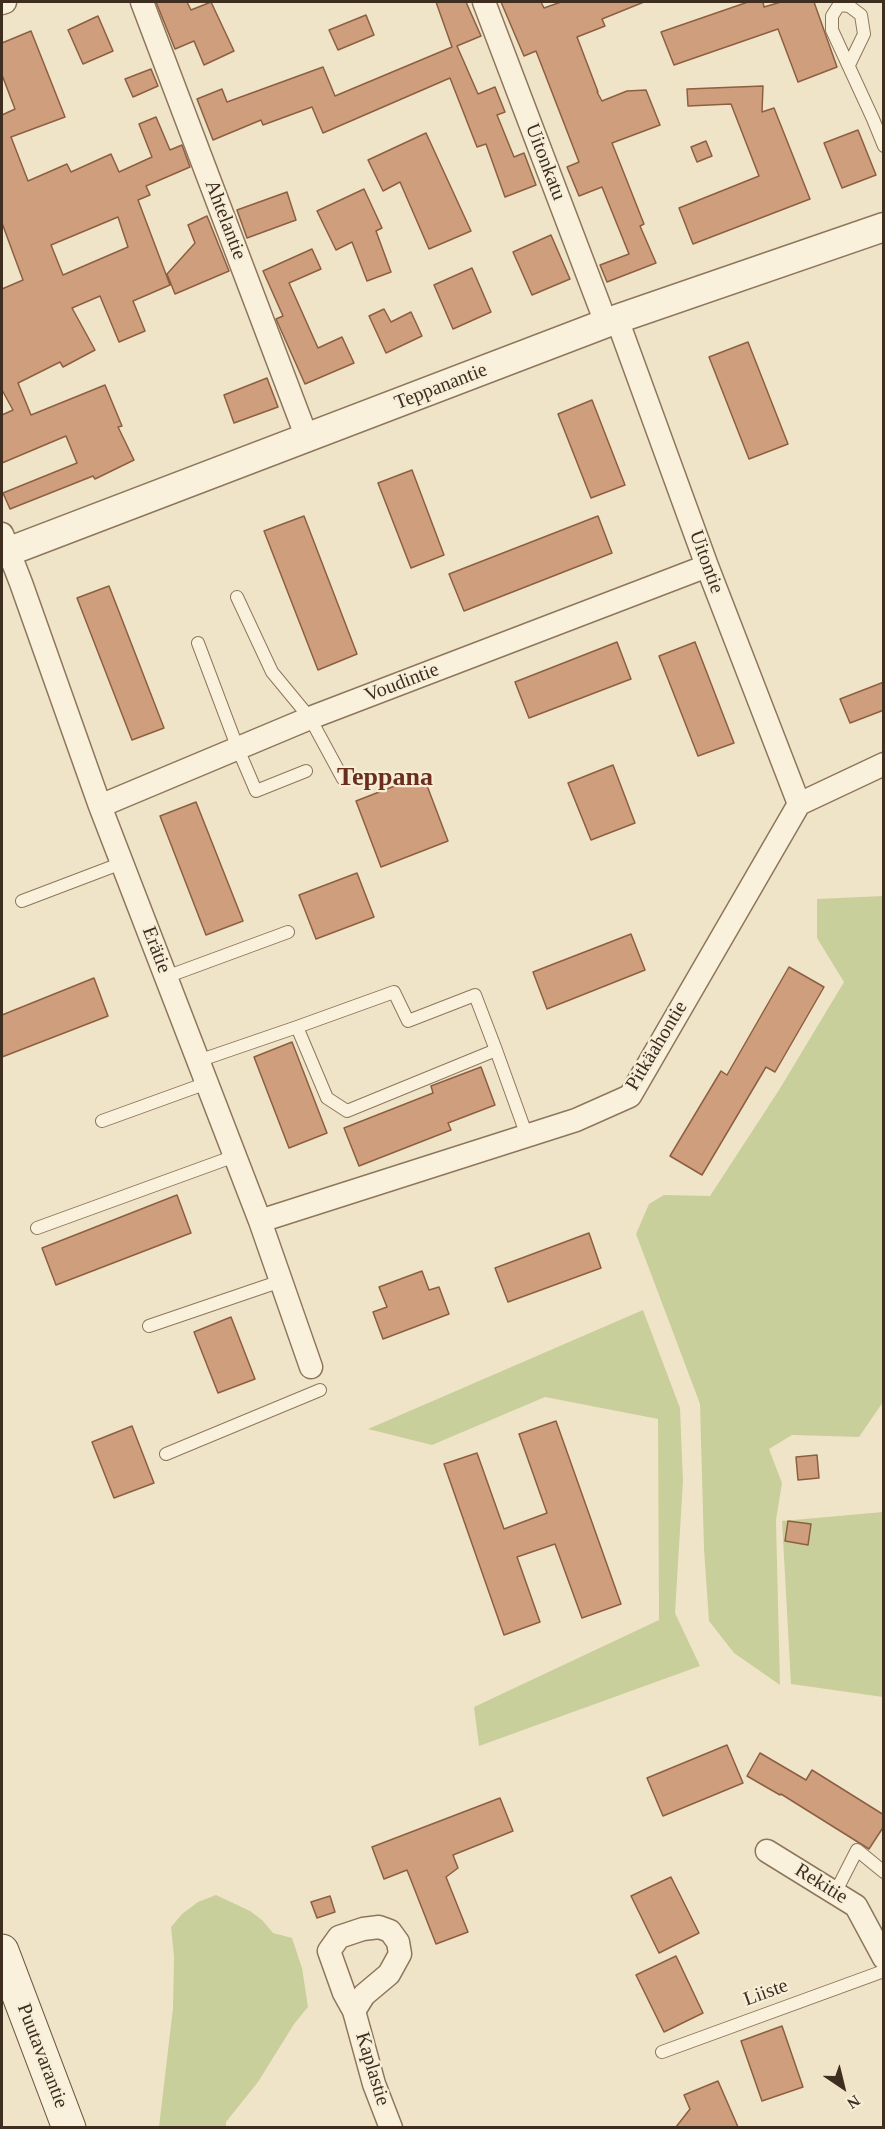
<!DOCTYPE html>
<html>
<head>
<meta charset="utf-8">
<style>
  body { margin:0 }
  #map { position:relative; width:885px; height:2129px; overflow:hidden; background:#f0e4c8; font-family:"Times New Roman",serif }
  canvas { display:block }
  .frame { position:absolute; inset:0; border:3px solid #3d2e20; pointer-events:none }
  .north { position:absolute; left:813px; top:2057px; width:60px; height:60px; -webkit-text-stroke:4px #f7eed8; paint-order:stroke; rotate:145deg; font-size:16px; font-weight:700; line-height:24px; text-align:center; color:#3d2e20 }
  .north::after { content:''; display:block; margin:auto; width:21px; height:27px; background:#3d2e20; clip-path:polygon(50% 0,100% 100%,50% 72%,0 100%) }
</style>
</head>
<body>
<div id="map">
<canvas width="885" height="2129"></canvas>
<div class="frame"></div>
<div class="north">N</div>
</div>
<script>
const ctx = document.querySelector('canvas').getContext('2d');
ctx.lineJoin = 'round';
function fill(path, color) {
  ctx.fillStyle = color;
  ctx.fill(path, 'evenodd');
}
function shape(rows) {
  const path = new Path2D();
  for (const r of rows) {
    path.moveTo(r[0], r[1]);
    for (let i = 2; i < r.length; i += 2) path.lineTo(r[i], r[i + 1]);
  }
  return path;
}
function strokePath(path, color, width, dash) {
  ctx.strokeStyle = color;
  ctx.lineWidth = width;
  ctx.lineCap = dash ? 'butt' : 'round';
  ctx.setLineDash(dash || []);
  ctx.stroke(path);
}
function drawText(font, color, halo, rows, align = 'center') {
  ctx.font = font + ' "Times New Roman",serif';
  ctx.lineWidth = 4.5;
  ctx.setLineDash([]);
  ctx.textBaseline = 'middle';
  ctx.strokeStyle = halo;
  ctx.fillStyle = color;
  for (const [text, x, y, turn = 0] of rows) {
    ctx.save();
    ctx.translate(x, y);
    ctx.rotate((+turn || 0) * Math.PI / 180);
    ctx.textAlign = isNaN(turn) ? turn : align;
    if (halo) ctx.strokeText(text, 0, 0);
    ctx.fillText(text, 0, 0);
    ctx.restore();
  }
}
fill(shape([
  [883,896,883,1402,859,1437,792,1435,769,1449,782,1483,776,1520,780,1685,734,1653,709,1621,704,1549,700,1404,636,1234,649,1204,664,1195,710,1196,779,1090,844,982,817,938,817,899],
  [643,1310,680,1408,683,1481,675,1613,700,1666,479,1746,474,1707,659,1620,658,1419,545,1397,432,1445,368,1429],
  [883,1512,883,1697,791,1684,782,1521],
  [216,1895,250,1911,262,1920,273,1933,292,1938,302,1968,308,2007,294,2024,258,2082,226,2122,226,2127,159,2127,173,2008,174,1957,171,1927,182,1914,198,1902]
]), '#c9cf9b');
const building = shape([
  [156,2,187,2,191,10,211,2,234,51,204,65,194,41,175,49,156,2],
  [436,2,466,2,481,36,457,46,478,94,495,87,505,112,497,115,514,157,524,153,536,185,505,197,486,144,477,147,450,78,323,133,312,107,263,125,261,120,213,140,197,99,222,89,227,102,323,67,335,96,452,47,436,2],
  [501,2,541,2,544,8,561,2,644,2,602,19,605,26,577,37,598,92,597,92,602,101,627,91,646,90,660,125,612,143,644,224,640,226,656,263,607,282,600,265,629,254,602,187,579,196,567,167,579,162,536,51,524,56,501,2],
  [748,2,763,2,764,7,781,2,814,2,837,67,798,82,778,29,674,65,661,32,748,2],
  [366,15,374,35,338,50,329,30,366,15],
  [98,16,113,51,83,64,68,30,98,16],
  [31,31,65,117,11,137,28,181,67,164,71,172,111,154,119,172,152,157,139,124,156,117,170,150,182,145,190,167,146,186,150,195,138,200,170,285,133,301,145,331,119,342,100,296,72,308,95,350,63,367,60,362,18,383,31,415,105,385,122,426,118,427,134,460,95,479,93,476,10,509,3,493,77,463,66,436,2,463,2,415,13,410,2,390,2,289,23,280,2,223,2,115,15,109,2,75,2,43,31,31],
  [118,217,128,247,63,275,51,245,118,217],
  [151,69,158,86,133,97,125,79,151,69],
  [763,86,762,112,774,108,810,199,693,244,679,208,759,176,731,104,688,106,687,89,763,86],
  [858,130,876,175,842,188,824,143,858,130],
  [426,133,471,231,429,249,400,182,383,191,368,160,426,133],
  [706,141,712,156,697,162,691,147,706,141],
  [364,189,382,228,376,231,391,272,367,281,352,242,336,250,317,211,364,189],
  [287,192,296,220,247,238,237,210,287,192],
  [207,216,229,271,175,294,167,274,195,243,188,225,207,216],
  [551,235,570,279,532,295,513,252,551,235],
  [312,249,321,269,289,283,318,348,342,337,354,363,305,384,276,319,283,316,263,271,312,249],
  [472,268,491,312,453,329,434,285,472,268],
  [384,309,391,322,411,312,422,336,386,353,369,316,384,309],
  [748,342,788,444,749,459,709,357,748,342],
  [267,378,278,407,234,423,224,395,267,378],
  [592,400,625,485,591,498,558,414,592,400],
  [412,470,444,555,411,568,378,483,412,470],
  [304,516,357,654,318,670,264,531,304,516],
  [598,516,612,553,464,611,449,574,598,516],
  [109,586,164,728,132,740,77,598,109,586],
  [617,642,631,679,529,718,515,682,617,642],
  [695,642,734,743,698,756,659,656,695,642],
  [884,682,884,710,850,723,840,699,884,682],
  [613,765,635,823,591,840,568,783,613,765],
  [423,775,448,841,381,867,356,801,423,775],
  [196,802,243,921,206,935,160,816,196,802],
  [357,873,374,917,316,939,299,895,357,873],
  [631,934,645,970,547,1009,533,972,631,934],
  [789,967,824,987,775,1072,766,1067,702,1175,670,1156,721,1071,727,1075,789,967],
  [94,978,108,1016,2,1057,2,1015,94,978],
  [292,1042,327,1133,289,1148,254,1057,292,1042],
  [481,1067,495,1105,448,1123,451,1130,359,1166,344,1128,433,1093,431,1086,481,1067],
  [177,1195,191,1233,56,1285,42,1248,177,1195],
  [589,1233,601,1268,508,1302,495,1268,589,1233],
  [422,1271,429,1290,439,1287,449,1314,383,1339,373,1312,387,1307,379,1287,422,1271],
  [231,1317,255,1379,218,1393,194,1332,231,1317],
  [556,1421,621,1604,582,1618,555,1544,517,1557,540,1622,504,1635,444,1464,477,1453,504,1529,547,1513,519,1434,556,1421],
  [132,1426,154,1483,114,1498,92,1442,132,1426],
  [817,1455,819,1478,798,1480,796,1457,817,1455],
  [788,1521,811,1524,808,1545,785,1541,788,1521],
  [727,1745,743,1783,663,1816,647,1778,727,1745],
  [760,1753,806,1780,812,1770,884,1815,884,1826,869,1849,781,1794,780,1795,747,1776,760,1753],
  [500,1798,513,1831,453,1855,458,1868,446,1877,468,1932,436,1944,407,1870,384,1879,372,1847,500,1798],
  [671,1877,699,1933,659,1953,631,1896,671,1877],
  [330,1896,335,1912,317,1918,311,1902,330,1896],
  [676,1956,703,2013,664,2032,636,1975,676,1956],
  [782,2026,803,2087,762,2101,741,2041,782,2026],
  [718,2081,738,2127,676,2127,690,2109,684,2095,718,2081]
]);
fill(building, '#cf9f7d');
strokePath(building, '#8d5f41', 1.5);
const service = shape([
  [849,65,864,34,861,15,849,6,839,5,832,16,832,30,873,119,884,146],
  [237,597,272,672,310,718,343,779],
  [198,643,238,749,256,791,306,771],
  [22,901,122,863],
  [166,977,288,932],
  [496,1050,527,1136],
  [198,1061,297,1027,394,992,408,1021,475,995,496,1050,347,1111,327,1098,297,1027],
  [102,1121,207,1083],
  [37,1228,235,1156],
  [149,1326,281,1281],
  [166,1454,320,1390],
  [835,1893,857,1850,884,1872],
  [662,2052,884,1971]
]);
const minor = shape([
  [142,2,307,438],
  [484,2,606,323],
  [2,3,5,2],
  [617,319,707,566,799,804],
  [2,534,21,583,100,806,260,1221,311,1367],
  [100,806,310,718,707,566],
  [260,1221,576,1120,630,1096,799,804,884,764],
  [767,1851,856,1906,884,1958],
  [354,2011,364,1995,389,1974,400,1954,398,1942,390,1931,379,1927,363,1929,339,1937,329,1951,344,1993,354,2011,374,2084,391,2128]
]);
const tertiary = shape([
  [2,554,617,319,884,227]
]);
const secondary = shape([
  [2,1951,69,2128]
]);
strokePath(service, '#8d765c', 14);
strokePath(minor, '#8d765c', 25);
strokePath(tertiary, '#8d765c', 31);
strokePath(secondary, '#6f573f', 35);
strokePath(service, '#faf1dc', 12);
strokePath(minor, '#faf1dc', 22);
strokePath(tertiary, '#faf1dc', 28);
strokePath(secondary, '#faf1dc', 33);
drawText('20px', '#3d2e20', '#f7eed8', [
  ["Uitonkatu",545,162,69],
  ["Ahtelantie",225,220,69],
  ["Teppanantie",441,387,-21],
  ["Uitontie",706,562,70],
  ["Voudintie",402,683,-21],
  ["Erätie",156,950,69],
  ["Pitkäahontie",657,1046,-59],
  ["Rekitie",821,1884,32],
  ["Liiste",766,1993,-20],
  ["Puutavarantie",42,2056,69],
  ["Kaplastie",372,2069,73]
]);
drawText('bold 26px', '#6b2e1e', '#f7eed8', [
  ["Teppana",385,778]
]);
</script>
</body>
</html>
